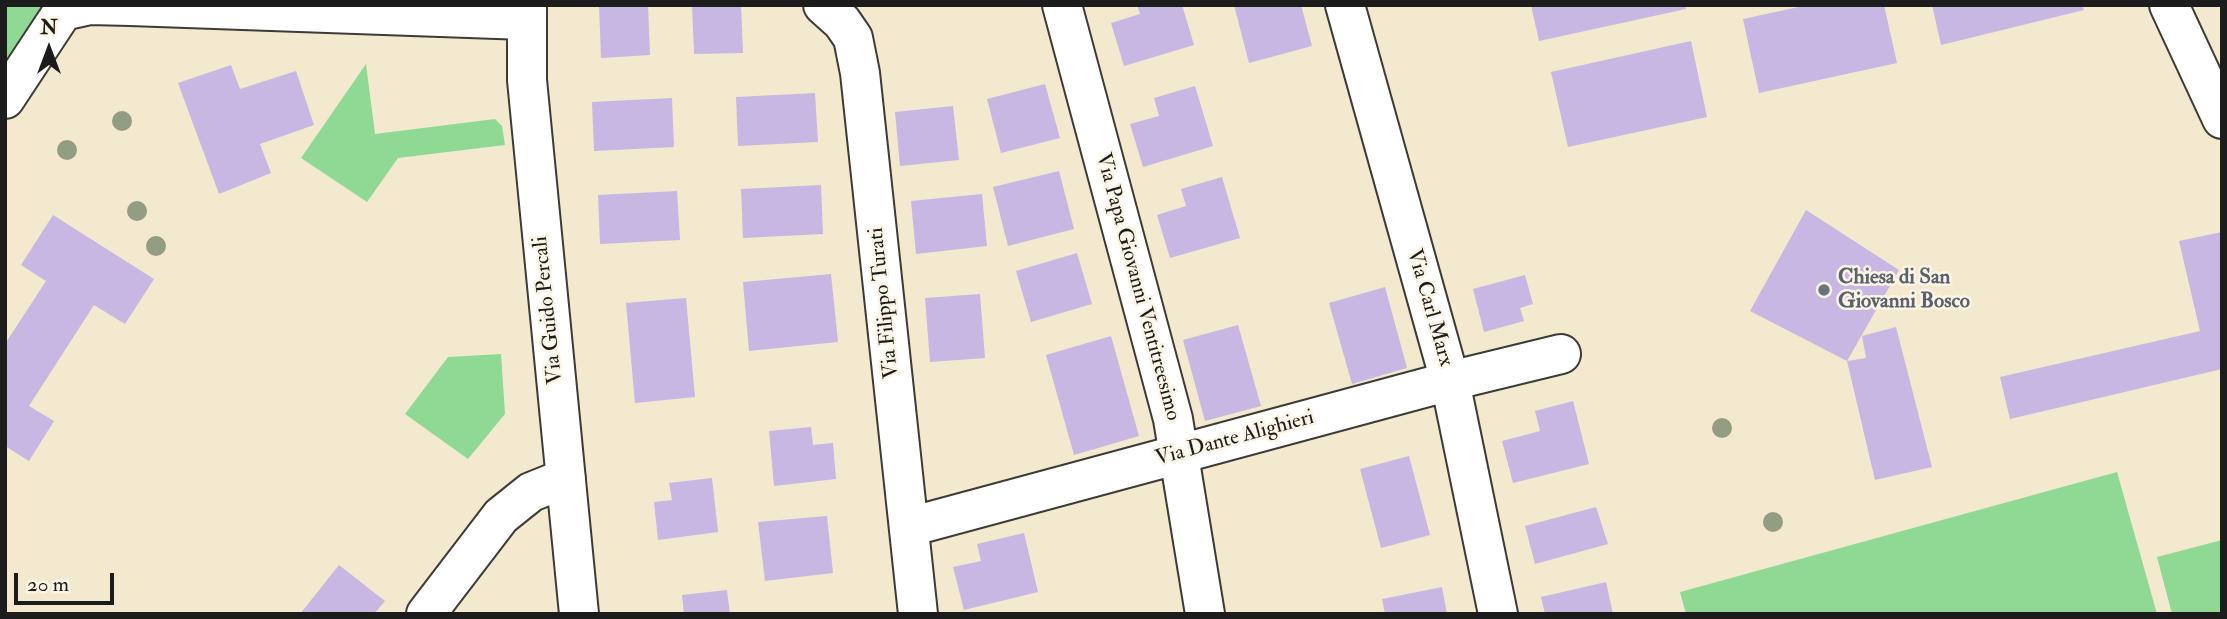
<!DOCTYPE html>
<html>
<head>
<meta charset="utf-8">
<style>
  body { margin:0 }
  #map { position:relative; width:2227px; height:619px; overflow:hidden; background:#f3e9ce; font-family:"IM FELL Double Pica",serif }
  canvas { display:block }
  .frame { position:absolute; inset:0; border:7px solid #1c1c1c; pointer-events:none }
  .north { position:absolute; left:14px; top:14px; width:70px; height:70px; -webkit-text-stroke:5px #fcf5e5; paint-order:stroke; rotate:0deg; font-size:19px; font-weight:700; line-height:28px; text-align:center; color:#1c1c1c }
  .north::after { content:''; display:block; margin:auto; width:24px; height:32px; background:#1c1c1c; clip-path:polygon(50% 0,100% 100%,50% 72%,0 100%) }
  .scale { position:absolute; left:14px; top:573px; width:100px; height:32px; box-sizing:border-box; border:4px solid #1c1c1c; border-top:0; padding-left:9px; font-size:21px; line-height:24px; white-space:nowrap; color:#1c1c1c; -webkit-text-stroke:5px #fcf5e5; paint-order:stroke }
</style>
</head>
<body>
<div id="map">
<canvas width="2227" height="619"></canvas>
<div class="frame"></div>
<div class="north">N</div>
<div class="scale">20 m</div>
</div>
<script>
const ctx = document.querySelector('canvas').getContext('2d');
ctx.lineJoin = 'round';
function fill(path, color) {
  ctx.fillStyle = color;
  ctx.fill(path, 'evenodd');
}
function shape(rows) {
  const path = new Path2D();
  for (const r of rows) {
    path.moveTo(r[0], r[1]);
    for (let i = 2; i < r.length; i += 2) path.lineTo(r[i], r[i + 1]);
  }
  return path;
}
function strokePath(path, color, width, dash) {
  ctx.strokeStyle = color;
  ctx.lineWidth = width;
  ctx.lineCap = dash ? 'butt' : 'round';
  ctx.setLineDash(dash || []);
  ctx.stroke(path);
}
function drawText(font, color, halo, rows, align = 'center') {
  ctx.font = font + ' "IM FELL Double Pica",serif';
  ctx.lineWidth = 5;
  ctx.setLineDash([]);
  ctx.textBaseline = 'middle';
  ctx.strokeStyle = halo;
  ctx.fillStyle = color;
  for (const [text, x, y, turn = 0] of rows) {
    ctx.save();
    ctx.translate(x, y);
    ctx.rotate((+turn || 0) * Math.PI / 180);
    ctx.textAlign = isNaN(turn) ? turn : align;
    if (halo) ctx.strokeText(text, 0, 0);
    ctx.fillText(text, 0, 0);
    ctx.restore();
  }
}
fill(shape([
  [5,5,46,5,5,67],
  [366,64,375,134,495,119,502,126,505,145,398,158,367,202,301,158],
  [501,354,505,414,468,459,405,414,448,357],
  [2117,472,2157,614,1686,614,1680,592],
  [2222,540,2222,614,2172,614,2157,557]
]), '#8fd995');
fill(shape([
  [599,5,648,5,650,55,601,58],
  [692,5,741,5,743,53,694,54],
  [1137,5,1182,5,1194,45,1124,66,1111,23,1140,14],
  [1234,5,1301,5,1312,46,1249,63],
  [1531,5,1685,5,1686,9,1539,41],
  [1808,5,1884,5,1897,63,1759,93,1743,19],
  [1932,5,2082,5,2084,10,1941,45],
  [1691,41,1707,117,1568,147,1551,72],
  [231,65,240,89,296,71,314,125,260,144,271,173,219,194,178,83],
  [1045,84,1060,138,1001,153,987,99],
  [1195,86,1213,146,1143,167,1130,124,1159,116,1154,98],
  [815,93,818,142,738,146,736,97],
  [672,98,674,147,594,151,592,102],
  [953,106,959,160,900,166,895,112],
  [1059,171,1074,229,1008,246,993,187],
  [1222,177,1240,238,1170,258,1157,215,1186,206,1181,189],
  [821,185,823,234,743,238,741,189],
  [677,191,680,240,600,244,598,195],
  [982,194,987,246,916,254,911,201],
  [1806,210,1899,270,1847,361,1750,311],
  [53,215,154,279,125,324,94,305,29,406,54,421,29,461,5,446,5,344,46,281,21,265],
  [2222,232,2222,369,2010,419,2000,377,2200,331,2179,241],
  [1077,253,1092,304,1031,322,1016,271],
  [831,274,838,342,749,351,743,282],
  [1525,275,1533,304,1520,308,1524,321,1484,332,1473,289],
  [1385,287,1407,368,1352,384,1329,303],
  [980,294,985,358,930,362,925,298],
  [686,298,695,397,635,403,626,303],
  [1238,325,1261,406,1205,421,1183,340],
  [1896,327,1932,467,1875,480,1847,361,1866,358,1862,336],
  [1111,336,1139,436,1074,455,1046,355],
  [1573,401,1589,464,1513,483,1502,441,1540,431,1535,411],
  [811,427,813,445,833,443,836,479,774,486,769,431],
  [1409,456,1430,535,1381,548,1360,469],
  [712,478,718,532,658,540,654,502,672,500,669,483],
  [1596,507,1608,544,1535,564,1525,526],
  [827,516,833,573,765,581,758,522],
  [1024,533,1038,592,964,610,953,567,981,561,977,544],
  [339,565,385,601,374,614,300,614],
  [1606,582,1613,614,1545,614,1541,597],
  [1442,587,1447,614,1385,614,1382,599],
  [727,590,730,614,684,614,682,595]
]), '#c7b7e3');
const minor = shape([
  [527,5,527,80,579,614],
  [823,5,842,22,853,38,860,73,918,614],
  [1062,5,1173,419,1205,614],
  [1345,5,1450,381,1498,614],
  [2169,5,2222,119],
  [63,11,90,5,130,6,525,20],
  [5,99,67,5],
  [909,527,1450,381,1561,354],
  [426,614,501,516,531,492,566,478]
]);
strokePath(minor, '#3c3b37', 42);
strokePath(minor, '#fff', 38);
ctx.fillStyle = '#939d83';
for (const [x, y] of [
  [122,121],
  [67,150],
  [137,211],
  [156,246],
  [1722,428],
  [1773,522]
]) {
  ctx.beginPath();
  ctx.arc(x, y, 10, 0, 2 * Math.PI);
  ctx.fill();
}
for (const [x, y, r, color] of [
  [1824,290,7,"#6b7280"]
]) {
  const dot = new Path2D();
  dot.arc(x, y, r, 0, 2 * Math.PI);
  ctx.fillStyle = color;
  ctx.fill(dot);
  strokePath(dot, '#fcf5e5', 2.5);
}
drawText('bold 21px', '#5b616d', '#fcf5e5', [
  ["Chiesa di San",1838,278],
  ["Giovanni Bosco",1838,302]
], 'left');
drawText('21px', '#1c1c1c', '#fcf5e5', [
  ["Via Papa Giovanni Ventitreesimo",1137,287,75],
  ["Via Filippo Turati",885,303,-96],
  ["Via Carl Marx",1429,308,74],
  ["Via Guido Percali",549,310,-96],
  ["Via Dante Alighieri",1235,439,-15]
]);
</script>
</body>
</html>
